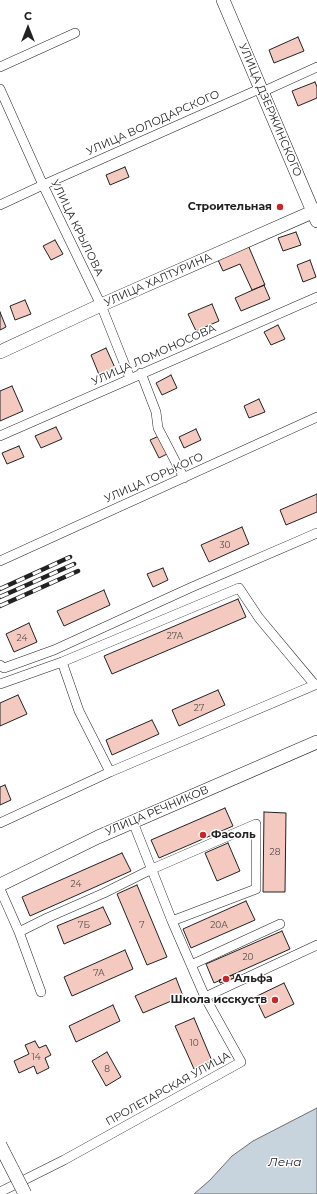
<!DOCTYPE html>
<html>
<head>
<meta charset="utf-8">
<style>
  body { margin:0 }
  #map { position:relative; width:317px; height:1194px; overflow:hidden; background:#fff; font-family:Montserrat,sans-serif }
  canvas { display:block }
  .north { position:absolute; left:8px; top:8px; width:40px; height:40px; -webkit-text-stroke:3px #fff; paint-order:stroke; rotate:0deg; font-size:11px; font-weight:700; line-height:16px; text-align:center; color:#222 }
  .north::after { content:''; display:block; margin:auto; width:14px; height:18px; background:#222; clip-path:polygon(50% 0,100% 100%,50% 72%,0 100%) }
</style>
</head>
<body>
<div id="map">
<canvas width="317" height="1194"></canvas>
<div class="north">С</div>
</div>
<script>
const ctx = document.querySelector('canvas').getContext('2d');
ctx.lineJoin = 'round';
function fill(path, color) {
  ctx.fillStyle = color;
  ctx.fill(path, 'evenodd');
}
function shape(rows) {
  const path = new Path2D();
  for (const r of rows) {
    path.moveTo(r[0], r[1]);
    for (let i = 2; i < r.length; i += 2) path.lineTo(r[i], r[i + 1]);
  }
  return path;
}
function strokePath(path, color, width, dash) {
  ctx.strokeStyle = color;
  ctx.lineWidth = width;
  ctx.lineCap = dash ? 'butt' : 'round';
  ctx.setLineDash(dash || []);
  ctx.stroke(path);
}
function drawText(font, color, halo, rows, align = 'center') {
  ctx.font = font + ' Montserrat,sans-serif';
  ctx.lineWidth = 3;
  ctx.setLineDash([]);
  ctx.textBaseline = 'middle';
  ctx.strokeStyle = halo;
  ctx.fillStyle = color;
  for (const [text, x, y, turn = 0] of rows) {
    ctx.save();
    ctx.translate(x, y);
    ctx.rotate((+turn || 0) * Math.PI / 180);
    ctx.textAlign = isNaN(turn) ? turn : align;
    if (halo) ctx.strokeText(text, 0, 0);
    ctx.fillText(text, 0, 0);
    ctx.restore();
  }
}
const water = shape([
  [317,1108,317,1194,194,1194,210,1180,232,1156,253,1141,317,1108]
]);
fill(water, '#c7d3dd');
strokePath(water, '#6f6f6f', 1);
const building = shape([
  [298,37,304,51,274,63,269,50,298,37],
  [315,82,317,87,317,98,298,106,292,91,315,82],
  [125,167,129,177,110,185,106,175,125,167],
  [296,232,301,245,283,251,278,238,296,232],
  [55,240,63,254,51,260,43,246,55,240],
  [248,245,265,285,252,290,240,264,223,271,218,260,248,245],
  [310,260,316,277,303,282,297,265,310,260],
  [264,285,270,299,241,311,235,298,264,285],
  [25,300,31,314,15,320,10,306,25,300],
  [212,304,219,321,196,331,188,314,212,304],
  [0,312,6,327,0,330,0,312],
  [278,325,285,339,271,345,264,332,278,325],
  [106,348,116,370,100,377,91,355,106,348],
  [171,375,177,388,162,395,156,383,171,375],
  [12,386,23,411,0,421,0,391,12,386],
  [259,399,265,412,249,418,244,406,259,399],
  [56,427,62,439,41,448,35,436,56,427],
  [196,429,201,440,184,448,179,437,196,429],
  [159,436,167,454,159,458,150,440,159,436],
  [19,446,24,457,7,464,2,453,19,446],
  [317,494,317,512,286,525,280,510,317,494],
  [242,527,249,544,209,562,201,545,242,527],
  [163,568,168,580,153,587,147,574,163,568],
  [104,590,110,605,64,626,57,611,104,590],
  [238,599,246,617,112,674,104,656,238,599],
  [29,623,37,642,14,652,6,634,29,623],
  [218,690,225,705,179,726,172,710,218,690],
  [18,695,27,714,0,726,0,703,18,695],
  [152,720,159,734,112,755,106,740,152,720],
  [5,785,11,800,0,805,0,787,5,785],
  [225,808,233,826,159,858,151,840,225,808],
  [264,812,286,813,285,892,263,892,264,812],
  [228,843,240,871,217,881,205,853,228,843],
  [122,853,131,871,30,916,22,897,122,853],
  [137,885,167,957,147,965,117,894,137,885],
  [246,901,255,920,191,948,183,929,246,901],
  [103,907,111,924,64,944,57,926,103,907],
  [282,931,290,949,214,983,206,964,282,931],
  [125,950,133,969,72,996,64,977,125,950],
  [233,975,234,978,220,983,219,980,233,975],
  [176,978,183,996,143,1013,135,996,176,978],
  [284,983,294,1004,265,1018,255,997,284,983],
  [113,1005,120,1021,76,1042,69,1026,113,1005],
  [194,1018,212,1061,194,1069,175,1026,194,1018],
  [35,1041,39,1048,46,1045,51,1055,45,1058,49,1068,37,1074,34,1066,19,1073,14,1061,29,1054,25,1045,35,1041],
  [107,1052,121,1077,106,1086,92,1061,107,1052]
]);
fill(building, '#f3c9c0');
strokePath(building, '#222', 1);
const street = shape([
  [0,67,75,33],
  [0,89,43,185,101,305,130,378],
  [0,205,43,185,257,90,262,92,317,67],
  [141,373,156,412,158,428,184,478],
  [0,436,317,297],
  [0,561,317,417],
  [62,662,79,711,110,772],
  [0,665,4,668,54,650,192,587,317,533],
  [0,684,62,662,239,588,259,618,315,685],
  [0,823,110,772,317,684],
  [0,889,19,932,47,918,104,893,152,869,256,824,256,889,172,921],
  [19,932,41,992],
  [191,965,280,924],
  [205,997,317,945],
  [0,1192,64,1160,241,1062,205,997,172,921,133,822]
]);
const secondary = shape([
  [223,0,317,221],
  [0,352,101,305,317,210],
  [0,885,98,837,317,742]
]);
strokePath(street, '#222', 10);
strokePath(secondary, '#222', 14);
strokePath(street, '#fff', 9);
strokePath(secondary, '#fff', 13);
const rail = shape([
  [0,589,70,557],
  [0,597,74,564],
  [0,606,78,571]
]);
strokePath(rail, '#222', 4.5);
strokePath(rail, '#fff', 3, [9]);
const secondaryBridge = shape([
  [0,1145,25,1194]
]);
strokePath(secondaryBridge, '#222', 14, []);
strokePath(secondaryBridge, '#fff', 13);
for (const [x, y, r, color] of [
  [280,207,4,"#c62828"],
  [203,835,4,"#c62828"],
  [226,979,4,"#c62828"],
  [275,1000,4,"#c62828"]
]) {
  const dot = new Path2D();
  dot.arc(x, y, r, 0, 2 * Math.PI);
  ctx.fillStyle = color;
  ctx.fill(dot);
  strokePath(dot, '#fff', 1.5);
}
drawText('9px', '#564c4a', null, [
  ["30",225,545],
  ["27А",175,636],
  ["24",22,638],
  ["27",199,708],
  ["28",275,852],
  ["24",76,884],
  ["7Б",84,925],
  ["7",142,925],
  ["20А",219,925],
  ["20",248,957],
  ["7А",99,973],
  ["10",194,1043],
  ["14",36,1057],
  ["8",107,1069]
]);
drawText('11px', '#222', '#fff', [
  ["УЛИЦА ДЗЕРЖИНСКОГО",270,110,67],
  ["УЛИЦА ВОЛОДАРСКОГО",153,123,-24],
  ["УЛИЦА КРЫЛОВА",77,228,64],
  ["УЛИЦА ХАЛТУРИНА",158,280,-24],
  ["УЛИЦА ЛОМОНОСОВА",154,355,-24],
  ["УЛИЦА ГОРЬКОГО",154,478,-24],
  ["УЛИЦА РЕЧНИКОВ",157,811,-23],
  ["ПРОЛЕТАРСКАЯ УЛИЦА",168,1089,-29]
]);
drawText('bold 11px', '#222', '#fff', [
  ["Строительная",272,207],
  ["Фасоль",211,835,"left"],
  ["Альфа",234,979,"left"],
  ["Школа исскуств",267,1000]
], 'right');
drawText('italic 12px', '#222', '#fff', [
  ["Лена",285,1162]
]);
</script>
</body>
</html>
